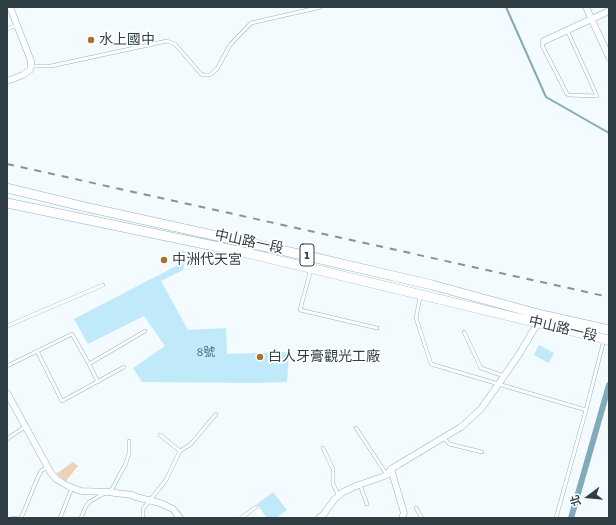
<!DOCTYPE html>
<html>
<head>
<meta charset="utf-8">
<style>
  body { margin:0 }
  #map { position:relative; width:616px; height:525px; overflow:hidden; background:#f3fbfe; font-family:"Zilla Slab","Noto Sans TC",serif }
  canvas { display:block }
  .frame { position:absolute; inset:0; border:8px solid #303f46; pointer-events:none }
  .north { position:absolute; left:568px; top:477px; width:40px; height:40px; -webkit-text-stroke:3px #fff; paint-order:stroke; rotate:254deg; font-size:11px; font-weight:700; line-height:16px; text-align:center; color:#303f46 }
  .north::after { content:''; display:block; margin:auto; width:14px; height:18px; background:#303f46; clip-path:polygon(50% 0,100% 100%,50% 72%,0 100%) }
</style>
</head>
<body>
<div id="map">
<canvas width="616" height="525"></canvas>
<div class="frame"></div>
<div class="north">北</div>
</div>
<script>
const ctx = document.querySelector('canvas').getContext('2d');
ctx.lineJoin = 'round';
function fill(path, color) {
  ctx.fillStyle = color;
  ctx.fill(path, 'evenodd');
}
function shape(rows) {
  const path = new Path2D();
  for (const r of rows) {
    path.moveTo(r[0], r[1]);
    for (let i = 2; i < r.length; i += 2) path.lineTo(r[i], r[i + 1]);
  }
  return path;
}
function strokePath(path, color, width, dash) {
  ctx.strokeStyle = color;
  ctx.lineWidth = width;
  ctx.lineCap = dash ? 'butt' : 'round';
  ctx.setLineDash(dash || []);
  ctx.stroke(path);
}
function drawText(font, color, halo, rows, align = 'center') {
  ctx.font = font + ' "Zilla Slab","Noto Sans TC",serif';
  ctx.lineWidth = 3.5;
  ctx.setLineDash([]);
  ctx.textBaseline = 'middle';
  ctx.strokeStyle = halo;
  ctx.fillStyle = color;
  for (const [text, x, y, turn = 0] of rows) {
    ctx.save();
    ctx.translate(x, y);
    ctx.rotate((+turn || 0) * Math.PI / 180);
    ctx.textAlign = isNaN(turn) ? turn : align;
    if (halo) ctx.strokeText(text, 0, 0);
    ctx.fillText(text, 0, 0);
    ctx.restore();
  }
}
fill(shape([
  [73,462,78,466,66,481,56,474]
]), '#ebd4ba');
strokePath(shape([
  [506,7,546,97,609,133]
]), '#83aaba', 2);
strokePath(shape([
  [571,518,609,385]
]), '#83aaba', 6);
fill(shape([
  [182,251,187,252,183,270,161,281,188,330,226,328,227,354,289,352,287,382,257,383,142,382,133,368,165,346,144,316,88,344,74,319,178,265],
  [539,345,554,353,549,363,534,355],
  [273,492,287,510,276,518,267,518,257,504]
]), '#c0e9fa');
const service = shape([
  [7,29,17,25],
  [544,41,542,45,567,94,569,95,597,96,567,30],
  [31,66,51,66,167,41,175,44,201,74,205,75,210,75,217,69,230,45,251,23,321,7],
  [312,258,311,269,300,310,377,328],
  [420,297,416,318,431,364,586,410],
  [7,326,103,285],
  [464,332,481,368,504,376],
  [37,351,62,401,124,367],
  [89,364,98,382],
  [7,366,72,334,89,364,145,331],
  [356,428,387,475],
  [160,435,180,451],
  [444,438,449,444,482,452],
  [7,439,26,426],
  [323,448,333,469,333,484,339,496],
  [360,485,367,504],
  [416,508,422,518],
  [13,518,20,518,22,516,38,477,41,471,47,467],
  [60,518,72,488],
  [81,518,85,508,89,502,112,489,126,463,129,453,129,441],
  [143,518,143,509,166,480,180,451,191,444,216,414],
  [241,518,256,507],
  [556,518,586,410,604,340]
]);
const minor = shape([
  [586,7,609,57],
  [544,41,609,11],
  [7,81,23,75,30,70,31,66,31,61,10,7],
  [7,393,51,473,56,479,68,486,81,491,107,492,132,495,136,497,160,503,173,509,180,518],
  [391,469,404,513,402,518],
  [319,518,324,514,334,500,343,492,356,486,379,478,387,475,391,469,461,427,481,409,518,356,539,321]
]);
const primary = shape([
  [7,188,81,206,312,257,432,285,542,315,609,330],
  [7,203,243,252,609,340]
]);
strokePath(service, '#8fb5c5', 4);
strokePath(minor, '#8fb5c5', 7);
strokePath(primary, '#8fb5c5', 10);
strokePath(service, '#fff', 3);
strokePath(minor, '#fff', 6);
strokePath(primary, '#fff', 9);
strokePath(shape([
  [7,164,609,297]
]), '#879398', 2, [7, 7]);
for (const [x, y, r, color] of [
  [91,40,4,"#a8732d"],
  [164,260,4,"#a8732d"],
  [260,357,4,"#a8732d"]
]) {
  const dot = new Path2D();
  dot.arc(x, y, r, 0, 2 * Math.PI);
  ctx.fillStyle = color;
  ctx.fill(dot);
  strokePath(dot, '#fff', 1.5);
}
drawText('12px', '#546a73', null, [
  ["8號",206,353]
]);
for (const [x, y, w] of [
  [307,255,14]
]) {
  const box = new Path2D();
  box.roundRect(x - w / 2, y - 11, w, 22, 3);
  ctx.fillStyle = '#fff';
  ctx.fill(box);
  strokePath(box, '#303f46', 1);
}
drawText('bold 13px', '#303f46', null, [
  ["1",307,255]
]);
drawText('14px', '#303f46', '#fff', [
  ["水上國中",99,40],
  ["中洲代天宮",172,260],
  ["白人牙膏觀光工廠",268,357]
], 'left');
drawText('14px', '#303f46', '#fff', [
  ["中山路一段",249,242,12],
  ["中山路一段",563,329,13]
]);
</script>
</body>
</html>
